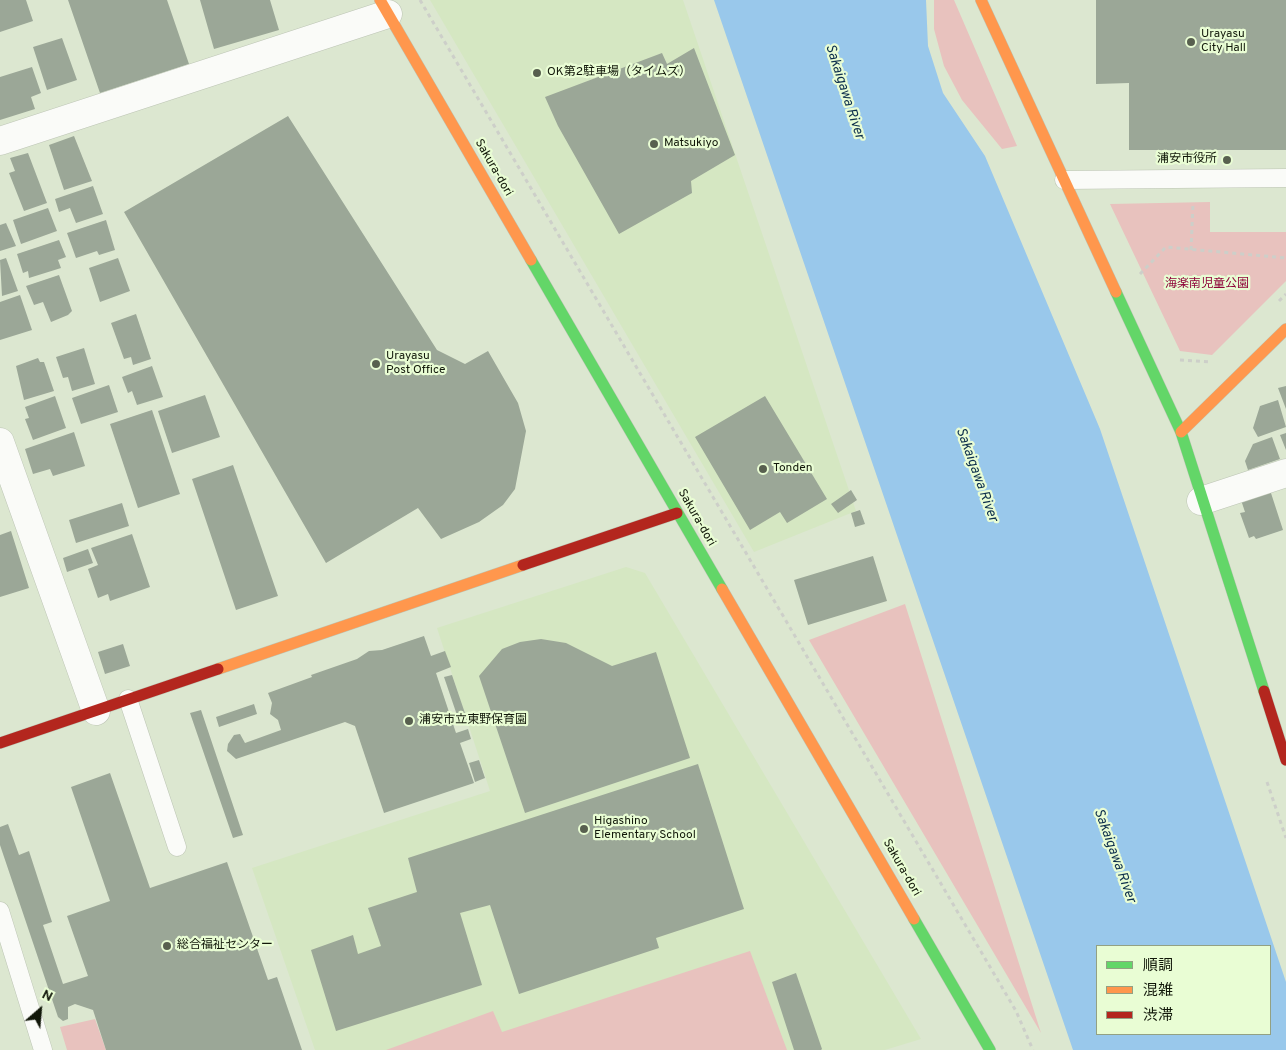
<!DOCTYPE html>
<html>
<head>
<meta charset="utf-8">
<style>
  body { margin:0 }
  #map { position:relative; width:1286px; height:1050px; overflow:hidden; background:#dce7d0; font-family:Overpass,"Noto Sans JP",sans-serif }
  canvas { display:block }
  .legend { position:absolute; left:1096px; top:945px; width:175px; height:90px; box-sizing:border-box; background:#e9fdd4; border:1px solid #93a183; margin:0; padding:6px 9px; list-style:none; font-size:15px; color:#111709 }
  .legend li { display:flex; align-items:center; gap:10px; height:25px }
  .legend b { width:25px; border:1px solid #93a183 }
  .north { position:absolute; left:15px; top:985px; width:50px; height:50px; -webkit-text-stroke:4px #e9fdd4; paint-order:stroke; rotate:27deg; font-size:14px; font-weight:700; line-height:20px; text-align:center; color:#111709 }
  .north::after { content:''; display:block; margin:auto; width:18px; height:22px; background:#111709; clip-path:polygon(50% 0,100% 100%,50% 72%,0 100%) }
</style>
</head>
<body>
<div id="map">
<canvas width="1286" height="1050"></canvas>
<ul class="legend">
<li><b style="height:6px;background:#63d668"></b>順調</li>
<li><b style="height:6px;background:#ff974d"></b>混雑</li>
<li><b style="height:6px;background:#b3261e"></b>渋滞</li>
</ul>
<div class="north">N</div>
</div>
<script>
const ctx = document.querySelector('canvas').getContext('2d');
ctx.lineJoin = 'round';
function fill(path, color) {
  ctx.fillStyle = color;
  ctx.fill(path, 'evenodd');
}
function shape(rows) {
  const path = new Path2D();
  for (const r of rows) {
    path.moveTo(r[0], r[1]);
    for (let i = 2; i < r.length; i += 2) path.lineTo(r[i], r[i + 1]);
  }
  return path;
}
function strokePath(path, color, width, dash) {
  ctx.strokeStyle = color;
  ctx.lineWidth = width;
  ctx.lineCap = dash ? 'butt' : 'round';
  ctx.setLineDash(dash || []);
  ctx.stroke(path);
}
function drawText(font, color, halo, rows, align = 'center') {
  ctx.font = font + ' Overpass,"Noto Sans JP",sans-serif';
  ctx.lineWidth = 4.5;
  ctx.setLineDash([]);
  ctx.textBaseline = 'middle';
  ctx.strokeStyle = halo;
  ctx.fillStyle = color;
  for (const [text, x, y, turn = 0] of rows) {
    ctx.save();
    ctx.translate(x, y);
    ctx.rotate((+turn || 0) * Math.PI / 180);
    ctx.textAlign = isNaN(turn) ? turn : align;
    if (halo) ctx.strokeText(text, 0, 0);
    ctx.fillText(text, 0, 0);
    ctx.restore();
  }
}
fill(shape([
  [430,0,683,0,856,511,754,552],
  [626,567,645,573,921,1039,885,1050,315,1050,252,868,490,791,437,628]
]), '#d5e7c2');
fill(shape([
  [934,0,954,0,1017,146,1002,149,962,100,944,66,934,29],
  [1210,202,1210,232,1286,232,1286,281,1212,355,1180,351,1110,204],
  [905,604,1041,1033,809,640],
  [750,951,787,1050,386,1050,493,1011,502,1032],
  [95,1019,106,1050,67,1050,60,1027]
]), '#e8c2be');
fill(shape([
  [714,0,926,0,928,46,943,93,985,156,1100,429,1286,982,1286,1050,1073,1050],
  [1270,946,1270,1034,1097,1034,1097,946]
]), '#99c8eb');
fill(shape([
  [0,0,26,0,33,21,0,32],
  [68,0,167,0,189,64,100,93],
  [200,0,270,0,279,30,214,49],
  [1096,0,1286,0,1286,150,1129,150,1129,83,1096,84],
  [62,38,77,80,47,90,33,47],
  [694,48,735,155,691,181,692,193,619,234,558,126,545,97,662,53,667,64],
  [32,67,41,93,31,97,35,109,0,120,0,77],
  [288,116,437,350,465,364,488,351,518,403,526,431,515,489,503,505,479,522,441,539,418,508,326,563,124,212],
  [74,136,92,181,64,190,49,145],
  [28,153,47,203,24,211,9,173,15,171,10,158],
  [93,186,103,214,76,223,70,208,59,212,55,199],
  [48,208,57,231,21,244,13,220],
  [106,220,115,250,99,255,97,251,76,258,67,233],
  [6,223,16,246,0,251,0,225],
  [59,240,66,257,58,260,61,268,29,278,28,271,23,273,17,254],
  [6,258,18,291,2,296,0,260],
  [118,258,130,291,100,302,89,268],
  [59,275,72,311,68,315,51,322,43,302,34,305,26,286],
  [20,295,32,330,0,340,0,302],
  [136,314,151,359,133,365,131,357,124,359,111,323],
  [84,348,95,384,72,391,68,377,63,378,56,357],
  [38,358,40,362,44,362,54,391,24,400,16,366],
  [152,366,163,397,137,405,132,391,128,393,122,377],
  [109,385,118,412,81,424,72,398],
  [1286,386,1286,409,1278,388],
  [205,395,220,437,172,453,158,411],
  [55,396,66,428,33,440,25,419,29,418,25,407],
  [765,396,827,499,787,523,780,512,750,530,695,437],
  [1278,400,1286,427,1258,437,1253,428,1260,406],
  [152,410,180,494,138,508,110,424],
  [74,432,85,466,53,476,50,469,33,474,25,449],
  [1286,433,1286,450,1280,435],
  [1272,437,1280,459,1248,470,1245,461,1253,444],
  [233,465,278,596,236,610,192,479],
  [851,490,857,500,838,513,831,504],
  [1270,490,1283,530,1256,539,1254,536,1249,538,1240,513,1245,512,1241,500],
  [122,503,129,526,76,543,69,520],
  [860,510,865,524,855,527,851,513],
  [11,531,29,588,0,597,0,535],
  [132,534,150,587,110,601,108,594,98,598,88,569,98,565,91,548],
  [88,549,93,563,67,572,63,558],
  [873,556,887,601,808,625,794,580],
  [424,636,431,656,445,651,451,667,436,673,456,733,468,729,471,739,460,743,474,783,384,813,355,726,345,722,236,759,227,751,228,744,234,735,240,734,245,743,281,730,278,720,270,714,272,703,268,693,312,677,311,675,357,659,369,651,382,650],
  [541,639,566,643,612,666,656,652,690,758,525,813,479,676,502,649,520,642],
  [123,644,130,666,105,674,98,652],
  [452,675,468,722,460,724,444,677],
  [254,704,257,714,219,727,216,717],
  [201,710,243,835,233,838,190,713],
  [479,760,485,778,475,782,469,763],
  [698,764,744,909,656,938,659,948,519,994,490,905,460,913,482,985,336,1031,311,950,353,935,358,954,381,946,368,908,417,892,408,858],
  [110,773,150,888,227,862,268,980,277,977,302,1050,106,1050,93,1010,75,1004,68,1007,68,1019,63,1021,58,1017,0,845,0,827,8,824,19,855,29,851,52,922,43,925,63,984,88,976,67,916,110,901,71,787],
  [796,973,822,1049,821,1050,794,1050,772,982]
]), '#9ba797');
const lane = shape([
  [1064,180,1286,178],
  [128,699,177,847],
  [0,911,43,1050]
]);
const street = shape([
  [0,141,388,14],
  [0,442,96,711],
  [1201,501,1286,473]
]);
const fast = shape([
  [531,260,722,589],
  [1116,292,1181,432,1264,691],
  [914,919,990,1050]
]);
const slow = shape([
  [380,0,531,260],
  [981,0,1116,292],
  [1181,432,1286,329],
  [722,589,914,919],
  [218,669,523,565]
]);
const jam = shape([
  [523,565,677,513],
  [1264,691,1286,760],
  [0,743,218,669]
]);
strokePath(lane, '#bcc4b4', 19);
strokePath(street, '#bcc4b4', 29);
strokePath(fast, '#bcc4b4', 12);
strokePath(slow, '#bcc4b4', 12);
strokePath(jam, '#bcc4b4', 12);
strokePath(shape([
  [420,0,1016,1011,1033,1050],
  [1191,250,1193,203],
  [1140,274,1166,247,1286,258],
  [1279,301,1286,294],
  [1180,360,1211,362],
  [1267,782,1286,838]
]), '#cdcfc9', 3, [4, 4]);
strokePath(lane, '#fafbf8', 18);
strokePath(street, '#fafbf8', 28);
strokePath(fast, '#63d668', 11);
strokePath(slow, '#ff974d', 11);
strokePath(jam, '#b3261e', 11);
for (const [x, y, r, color] of [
  [1191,42,5,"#58604f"],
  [537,73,5,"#58604f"],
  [654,144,5,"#58604f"],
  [1227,160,5,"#58604f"],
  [376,364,5,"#58604f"],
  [763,469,5,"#58604f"],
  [409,721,5,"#58604f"],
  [584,829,5,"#58604f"],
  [167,946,5,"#58604f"]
]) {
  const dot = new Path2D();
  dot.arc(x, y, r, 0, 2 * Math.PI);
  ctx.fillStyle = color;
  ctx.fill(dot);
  strokePath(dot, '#e9fdd4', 2);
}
drawText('12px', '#111709', '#e9fdd4', [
  ["Urayasu",1201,35],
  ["City Hall",1201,49],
  ["OK第2駐車場（タイムズ）",547,73],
  ["Matsukiyo",664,144],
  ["浦安市役所",1217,160,"right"],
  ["Urayasu",386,357],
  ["Post Office",386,371],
  ["Tonden",773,469],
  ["浦安市立東野保育園",419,721],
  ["Higashino",594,822],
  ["Elementary School",594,836],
  ["総合福祉センター",177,946]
], 'left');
drawText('12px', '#111709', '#e9fdd4', [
  ["Sakura-dori",493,168,60],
  ["Sakura-dori",696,518,60],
  ["Sakura-dori",901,868,60]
]);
drawText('12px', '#8e043a', '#e9fdd4', [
  ["海楽南児童公園",1207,285]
]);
drawText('italic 14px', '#0d2f4c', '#e9fdd4', [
  ["Sakaigawa River",844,92,72],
  ["Sakaigawa River",976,475,70],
  ["Sakaigawa River",1114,856,70]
]);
</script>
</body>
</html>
